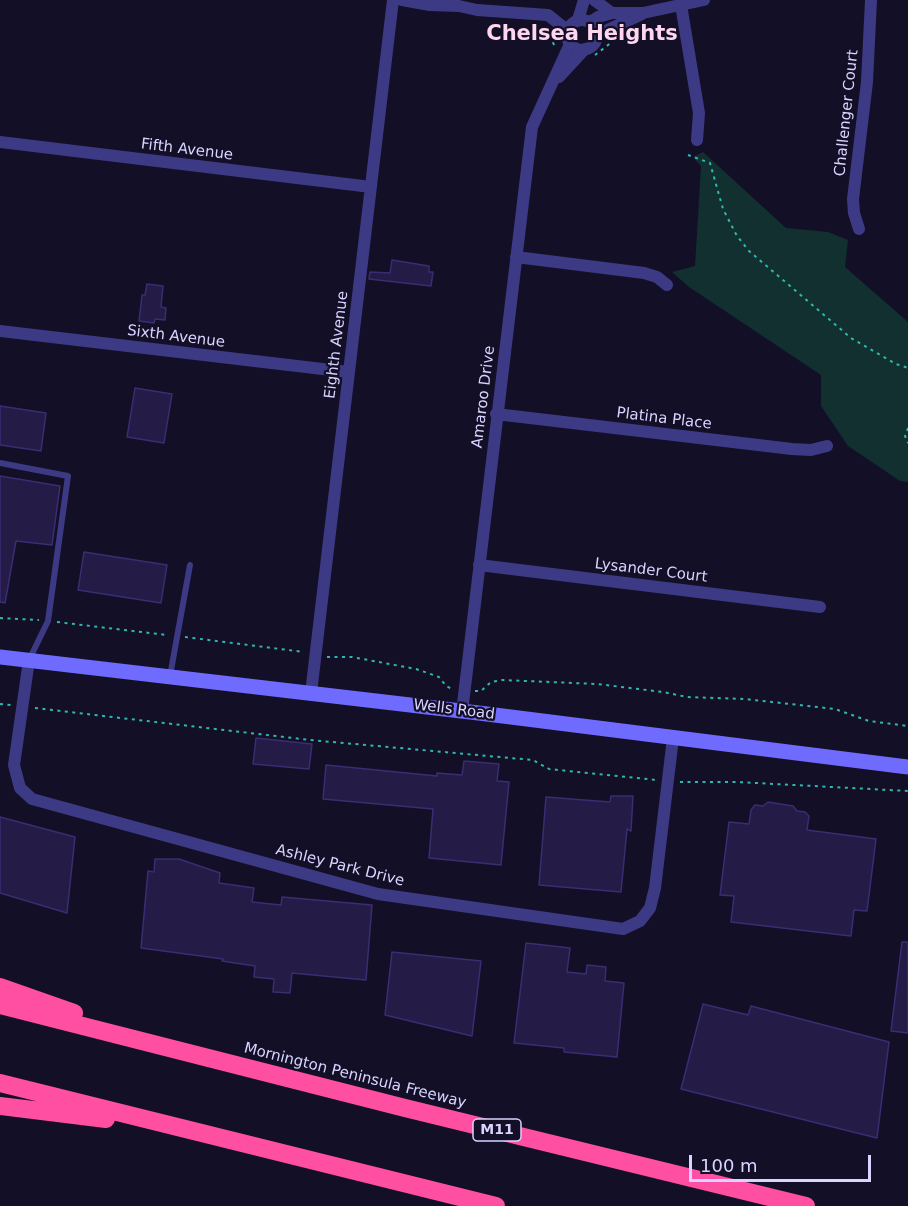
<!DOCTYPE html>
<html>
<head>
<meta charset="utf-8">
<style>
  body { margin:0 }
  #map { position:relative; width:908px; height:1206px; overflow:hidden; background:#130f26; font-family:"DejaVu Sans",sans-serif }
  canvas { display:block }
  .scale { position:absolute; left:689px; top:1155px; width:182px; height:27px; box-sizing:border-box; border:3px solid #d9d4ff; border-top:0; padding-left:8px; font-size:18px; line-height:21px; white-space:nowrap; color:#d9d4ff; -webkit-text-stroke:4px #130f26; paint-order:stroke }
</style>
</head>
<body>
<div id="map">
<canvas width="908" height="1206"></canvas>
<div class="scale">100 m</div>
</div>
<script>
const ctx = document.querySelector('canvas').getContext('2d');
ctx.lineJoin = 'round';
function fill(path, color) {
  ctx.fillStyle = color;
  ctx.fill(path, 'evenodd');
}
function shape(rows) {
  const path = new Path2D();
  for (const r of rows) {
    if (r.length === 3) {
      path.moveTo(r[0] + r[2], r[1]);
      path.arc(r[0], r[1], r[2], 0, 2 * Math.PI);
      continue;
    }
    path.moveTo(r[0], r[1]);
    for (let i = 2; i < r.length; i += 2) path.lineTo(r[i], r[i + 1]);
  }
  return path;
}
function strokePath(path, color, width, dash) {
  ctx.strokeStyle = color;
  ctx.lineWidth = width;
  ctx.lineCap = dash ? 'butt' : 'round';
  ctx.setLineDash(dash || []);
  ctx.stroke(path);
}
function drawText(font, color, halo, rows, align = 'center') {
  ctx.font = font + ' "DejaVu Sans",sans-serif';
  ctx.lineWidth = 4.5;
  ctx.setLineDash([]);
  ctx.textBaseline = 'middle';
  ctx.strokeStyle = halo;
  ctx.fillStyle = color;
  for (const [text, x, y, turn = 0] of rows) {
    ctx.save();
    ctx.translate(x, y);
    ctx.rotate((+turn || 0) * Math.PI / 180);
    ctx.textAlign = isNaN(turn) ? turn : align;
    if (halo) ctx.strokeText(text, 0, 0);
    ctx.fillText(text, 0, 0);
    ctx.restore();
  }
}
fill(shape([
  [703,152,786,228,828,232,848,240,845,267,908,322,908,482,900,481,848,446,821,406,821,375,689,287,672,272,695,266,701,166,693,157]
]), '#12302f');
const building = shape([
  [392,260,429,266,429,272,433,272,431,286,369,279,370,272,390,273,392,260],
  [147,284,163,286,161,307,166,308,165,320,155,319,154,323,139,321,142,295,145,295,147,284],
  [135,388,172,394,164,443,127,437,135,388],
  [0,406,46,413,41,451,0,445,0,406],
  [0,476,60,486,52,545,16,541,5,603,0,602,0,476],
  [84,552,167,565,161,603,78,590,84,552],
  [256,738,312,744,309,769,253,764,256,738],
  [464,761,499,764,497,781,509,782,501,865,429,858,433,809,323,799,326,765,437,776,437,773,462,775,464,761],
  [611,796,633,796,631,831,627,829,621,892,539,885,546,797,610,802,611,796],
  [768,802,793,806,797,811,805,812,809,816,807,830,876,839,867,911,854,910,851,936,731,922,734,896,720,895,729,822,749,824,751,810,755,805,763,806,768,802],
  [0,817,75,837,67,913,0,893,0,817],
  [155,859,179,859,220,873,219,883,254,888,252,902,281,905,282,897,372,905,366,980,292,973,290,993,273,992,274,979,254,977,255,966,222,961,223,959,141,948,148,871,154,872,155,859],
  [902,942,908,942,908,1033,891,1031,902,942],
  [526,943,570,948,567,972,586,974,587,965,606,967,605,981,624,983,617,1057,564,1052,564,1048,514,1043,526,943],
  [392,952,481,961,472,1036,385,1015,392,952],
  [703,1004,748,1015,751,1006,889,1042,877,1138,681,1089,703,1004]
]);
fill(building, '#241b47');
strokePath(building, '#3b2d73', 1.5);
strokePath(shape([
  [496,24,552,41,556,48],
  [595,55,612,42],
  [688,155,710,163,723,209,737,236,749,251,851,338,896,364,908,368],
  [908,428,905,436,908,443],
  [0,618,39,620],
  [57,622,167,635],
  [185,637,304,652],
  [327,657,352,657,416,669,439,677,446,686,452,689],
  [475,691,481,691,491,682,502,680,597,684,663,692,687,697,745,699,835,709,869,721,908,726],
  [0,704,11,705],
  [35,708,310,740,533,760,549,769,656,780],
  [680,782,737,782,908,791]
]), '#2fb8b0', 2, [3, 4.5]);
strokePath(shape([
  [0,463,68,476,48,621,29,660],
  [170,676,190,565]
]), '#3d3a85', 6);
strokePath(shape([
  [402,0,430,5,459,6,477,10,548,15,567,30],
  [594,0,612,13],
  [681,5,699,113,697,140],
  [582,35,15],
  [578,20,584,0],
  [590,22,598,17,612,13,643,13,704,0],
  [597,35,642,14],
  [559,77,585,49],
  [0,142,371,187],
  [859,229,854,213,853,199,867,82,871,0],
  [516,257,644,273,657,277,667,285],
  [0,331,348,372],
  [496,414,792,449,811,450,827,446],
  [479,565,820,607],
  [29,660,14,765,20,788,32,799,378,894,623,929,640,921,650,908,655,888,673,738],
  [311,693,393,0],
  [462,712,532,127,570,44]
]), '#3d3a85', 12);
strokePath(shape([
  [0,657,487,714,908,767]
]), '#6f6bff', 15);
strokePath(shape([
  [0,987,74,1013],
  [0,1005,405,1108,806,1206],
  [0,1083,496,1206],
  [0,1106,106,1119]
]), '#ff4fa3', 18);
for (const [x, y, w] of [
  [497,1130,48]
]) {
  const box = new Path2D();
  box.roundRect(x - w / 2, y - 11, w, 22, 4.5);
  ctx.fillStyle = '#130f26';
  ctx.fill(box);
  strokePath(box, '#d9d4ff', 1.5);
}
drawText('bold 14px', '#d9d4ff', null, [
  ["M11",497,1130]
]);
drawText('15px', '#d9d4ff', '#130f26', [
  ["Challenger Court",847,113,-84],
  ["Fifth Avenue",187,150,7],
  ["Sixth Avenue",176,337,7],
  ["Eighth Avenue",337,345,-83],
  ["Amaroo Drive",484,397,-83],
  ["Platina Place",664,419,7],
  ["Lysander Court",651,571,7],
  ["Wells Road",454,710,7],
  ["Ashley Park Drive",340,866,14],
  ["Mornington Peninsula Freeway",355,1076,14]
]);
drawText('bold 21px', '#ffd6f0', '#130f26', [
  ["Chelsea Heights",582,35]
]);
</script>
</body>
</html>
